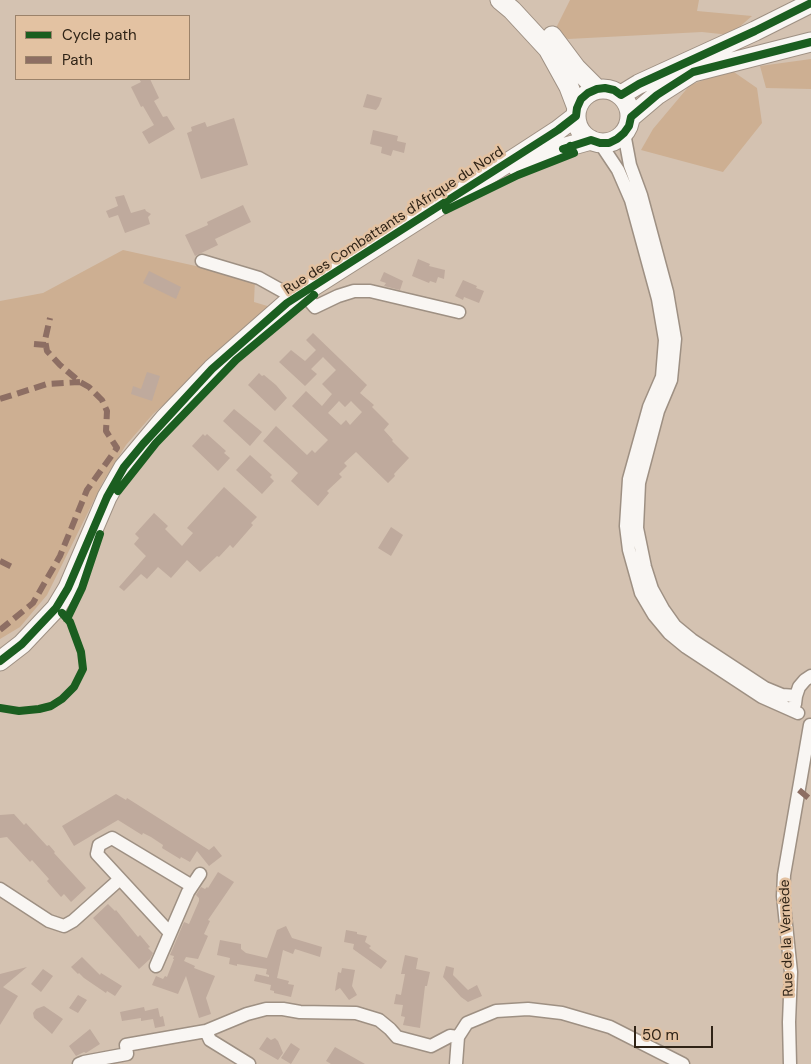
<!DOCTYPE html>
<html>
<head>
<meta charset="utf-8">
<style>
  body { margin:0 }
  #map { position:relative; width:811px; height:1064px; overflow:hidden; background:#d4c2b1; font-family:"DM Sans",sans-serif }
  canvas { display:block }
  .legend { position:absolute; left:15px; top:15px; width:175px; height:65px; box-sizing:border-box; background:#e3c2a2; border:1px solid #9b826a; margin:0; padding:6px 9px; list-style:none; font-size:15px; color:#2f2316 }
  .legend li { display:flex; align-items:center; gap:10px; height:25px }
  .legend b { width:25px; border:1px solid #9b826a }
  .scale { position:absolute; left:634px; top:1026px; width:79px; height:22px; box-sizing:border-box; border:2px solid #2f2316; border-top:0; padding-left:6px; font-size:15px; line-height:18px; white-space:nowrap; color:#2f2316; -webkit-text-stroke:4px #e3c2a2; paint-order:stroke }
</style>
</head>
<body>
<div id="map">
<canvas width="811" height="1064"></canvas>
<ul class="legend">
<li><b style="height:6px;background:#1b5e20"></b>Cycle path</li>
<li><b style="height:6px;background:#8d6e63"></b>Path</li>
</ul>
<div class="scale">50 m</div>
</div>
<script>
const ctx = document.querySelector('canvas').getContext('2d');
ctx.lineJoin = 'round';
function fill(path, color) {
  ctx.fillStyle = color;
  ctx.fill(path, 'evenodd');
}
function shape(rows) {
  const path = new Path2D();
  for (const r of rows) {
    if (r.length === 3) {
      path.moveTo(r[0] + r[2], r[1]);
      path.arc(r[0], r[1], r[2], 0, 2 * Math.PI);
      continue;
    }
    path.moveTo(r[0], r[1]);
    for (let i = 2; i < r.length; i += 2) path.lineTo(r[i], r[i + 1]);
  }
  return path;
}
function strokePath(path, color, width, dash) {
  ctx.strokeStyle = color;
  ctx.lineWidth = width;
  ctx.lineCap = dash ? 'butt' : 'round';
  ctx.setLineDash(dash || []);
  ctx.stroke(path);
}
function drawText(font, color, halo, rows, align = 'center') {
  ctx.font = font + ' "DM Sans",sans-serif';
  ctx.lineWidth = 5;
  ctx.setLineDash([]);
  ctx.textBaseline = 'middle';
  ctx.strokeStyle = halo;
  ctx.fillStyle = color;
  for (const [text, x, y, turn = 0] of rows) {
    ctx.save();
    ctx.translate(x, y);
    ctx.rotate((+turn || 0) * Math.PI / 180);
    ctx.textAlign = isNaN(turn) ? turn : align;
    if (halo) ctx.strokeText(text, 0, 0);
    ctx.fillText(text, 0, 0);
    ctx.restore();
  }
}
fill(shape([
  [570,0,699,0,697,11,752,16,730,35,702,32,568,39,555,30],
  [811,59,811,89,766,88,760,66],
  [731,70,757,88,762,123,723,172,641,150,653,129,690,85],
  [123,250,255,279,254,302,274,308,153,414,126,445,103,482,47,595,20,627,0,639,0,301,43,293]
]), '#cdaf92');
fill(shape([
  [139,79,150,79,159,98,154,101,163,117,167,116,175,129,149,144,142,132,154,125,143,106,141,107,131,87,141,82],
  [367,94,382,98,379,106,376,110,363,107],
  [234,118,248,165,201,179,187,133,192,131,191,127,205,122,207,127],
  [373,130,398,136,397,141,406,143,404,153,393,150,391,156,381,153,382,147,370,144],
  [124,195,131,213,145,209,146,211,151,214,148,217,150,224,125,233,118,215,109,218,106,211,118,206,115,197],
  [243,205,251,222,215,239,218,245,195,256,185,235,208,225,207,222],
  [418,259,430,264,429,266,445,270,444,279,438,277,436,283,430,281,429,283,412,276],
  [149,271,181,287,176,299,143,283],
  [384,272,403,281,400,290,384,286,386,283,380,281],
  [463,280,477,286,476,288,484,291,479,303,464,297,463,300,455,296],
  [313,333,367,385,360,393,374,405,372,407,389,424,384,430,393,440,392,441,409,458,394,474,395,476,388,483,356,452,344,463,347,466,339,474,342,477,327,491,329,493,318,506,291,481,298,473,263,441,276,426,307,455,312,450,315,453,328,440,292,406,306,391,322,406,332,394,322,384,336,370,323,357,311,369,317,374,305,386,279,362,291,350,305,361,316,350,306,340],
  [339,401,345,407,351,401,362,412,350,425,346,420,341,425,328,413],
  [147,372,160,376,152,401,131,394,133,386,141,389],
  [259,373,262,376,264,375,276,385,287,398,275,411,248,385],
  [234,409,262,432,250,446,223,421],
  [203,434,205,436,207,434,226,451,224,453,230,458,218,471,192,446],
  [250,455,272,475,270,477,274,481,262,494,236,470],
  [224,487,257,517,251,523,253,525,233,548,230,545,219,557,217,556,200,572,187,560,171,578,158,567,147,579,141,574,124,591,119,587,146,556,134,544,139,538,135,534,154,513,168,526,165,529,182,546,193,533,187,528],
  [391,527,403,535,391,556,378,548],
  [116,794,126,800,127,798,209,850,214,846,222,856,209,866,197,851,190,862,181,857,180,859,162,848,163,845,151,837,143,833,142,835,118,820,74,846,62,826],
  [14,814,24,825,26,823,47,846,49,845,55,852,54,853,86,888,71,902,64,894,61,897,47,881,49,879,32,860,30,862,7,837,0,838,0,815],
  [218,872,234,882,208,920,210,921,204,934,208,936,198,959,186,957,184,961,195,966,194,968,215,976,206,998,211,1014,199,1018,186,976,178,994,152,985,156,976,163,979,165,976,167,977,174,959,173,959,174,956,170,955,184,922,189,924,199,901,199,898,196,895,201,887,205,889,207,887,208,888],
  [108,904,115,911,116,910,138,937,140,935,150,947,148,948,153,953,150,959,139,969,93,918],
  [286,926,292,938,322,947,320,957,295,949,293,954,283,950,277,978,289,981,288,984,294,985,291,997,274,993,274,991,270,990,271,985,254,981,256,974,269,977,269,975,266,974,267,969,237,964,237,966,229,964,230,958,217,955,220,940,241,944,241,949,246,953,267,958,277,930],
  [346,930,357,932,357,934,367,936,365,942,371,946,369,948,387,961,381,969,353,949,354,944,344,942],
  [405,955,418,958,416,969,430,972,427,986,425,986,420,1028,403,1025,405,1017,401,1016,403,1005,394,1004,396,994,401,995,405,974,401,974],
  [82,957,100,975,101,973,122,986,115,996,107,991,106,993,84,978,79,973,78,974,71,967],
  [446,966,454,968,453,975,468,990,477,985,482,996,468,1002,461,997,443,977],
  [27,967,3,987,18,996,0,1025,0,974],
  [342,968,355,970,352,986,357,995,349,1000,340,988,335,991,338,972,341,973],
  [43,969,53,976,41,992,31,984],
  [78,995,87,1000,78,1013,69,1008],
  [44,1006,63,1019,52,1034,34,1018,33,1013,36,1009],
  [144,1007,145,1011,158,1008,160,1017,163,1016,165,1026,155,1028,153,1019,141,1021,141,1018,122,1021,120,1012],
  [90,1029,100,1044,86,1053,84,1052,76,1056,69,1046],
  [267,1037,271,1040,275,1038,278,1041,283,1053,278,1060,259,1049],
  [291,1043,300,1049,291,1064,281,1058],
  [335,1047,365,1064,331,1064,326,1061]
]), '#bfaa9d');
const street = shape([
  [624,133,630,165,641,195,667,292,675,339,671,380,658,411,639,483,637,528,645,567,652,589,663,609,675,626,692,640,765,688,782,695,796,696],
  [600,143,618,170,631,200,658,299,665,340,662,377,649,407,629,479,626,526,629,550,641,593,654,615,669,633,686,647,762,697,798,713],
  [202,261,259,278,295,298],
  [303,293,315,307,338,296,354,291,370,291,459,312],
  [795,704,796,696,799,687,805,680,811,676],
  [0,889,49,921,64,926,73,921,120,879],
  [170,933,97,854,99,845,112,838,192,886],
  [156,966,188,892,200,874],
  [79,1064,84,1062,127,1054,126,1045,206,1031],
  [249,1064,210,1040,206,1031,247,1014,266,1009,283,1009,300,1012,356,1013,379,1020,390,1029,397,1037,431,1046,450,1036,458,1037],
  [456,1064,458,1037,467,1023,496,1011,528,1009,562,1013,610,1027,683,1064],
  [790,1064,789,1022,791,972,783,896,784,875,810,725]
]);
const secondary = shape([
  [500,0,512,10,548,49,569,87,577,108],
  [552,36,576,68,597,89],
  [603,116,27],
  [621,95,639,84,755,31,811,3],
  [631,117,657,95,693,72,811,42],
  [517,167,566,147,591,140],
  [0,661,22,644,56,608,68,588,107,497,124,467,165,418,212,369,287,303,518,156,558,130,576,116]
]);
strokePath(street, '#9e9083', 15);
strokePath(secondary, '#9e9083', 21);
strokePath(street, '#f9f6f3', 12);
strokePath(secondary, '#f9f6f3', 19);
strokePath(shape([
  [34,344,46,345],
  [0,399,47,384,80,382],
  [0,561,14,568],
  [0,630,33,603,60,556,87,490,117,448,106,431,107,411,102,400,89,387,80,382,60,365,47,351,45,340,50,318],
  [799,790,811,800]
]), '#8d6e63', 6, [12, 6]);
strokePath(shape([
  [563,149,591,140,600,143,609,143,617,139,624,133,629,126,631,117,657,95,693,72,811,42],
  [446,210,518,175,574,153,570,146],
  [118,491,156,443,236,360,314,295],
  [67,619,82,588,100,534],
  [0,661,22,644,56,608,68,588,107,497,124,467,143,444,212,369,287,303,558,130,576,116,577,108,581,99,588,93,597,89,605,88,614,90,621,95,639,84,755,31,811,3],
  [0,708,19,711,39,709,51,706,62,699,74,687,83,669,81,652,70,622,62,613]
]), '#1b5e20', 8);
drawText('14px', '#2f2316', '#e3c2a2', [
  ["Rue des Combattants d'Afrique du Nord",394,221,-33],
  ["Rue de la Vernède",787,938,-92]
]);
</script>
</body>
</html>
